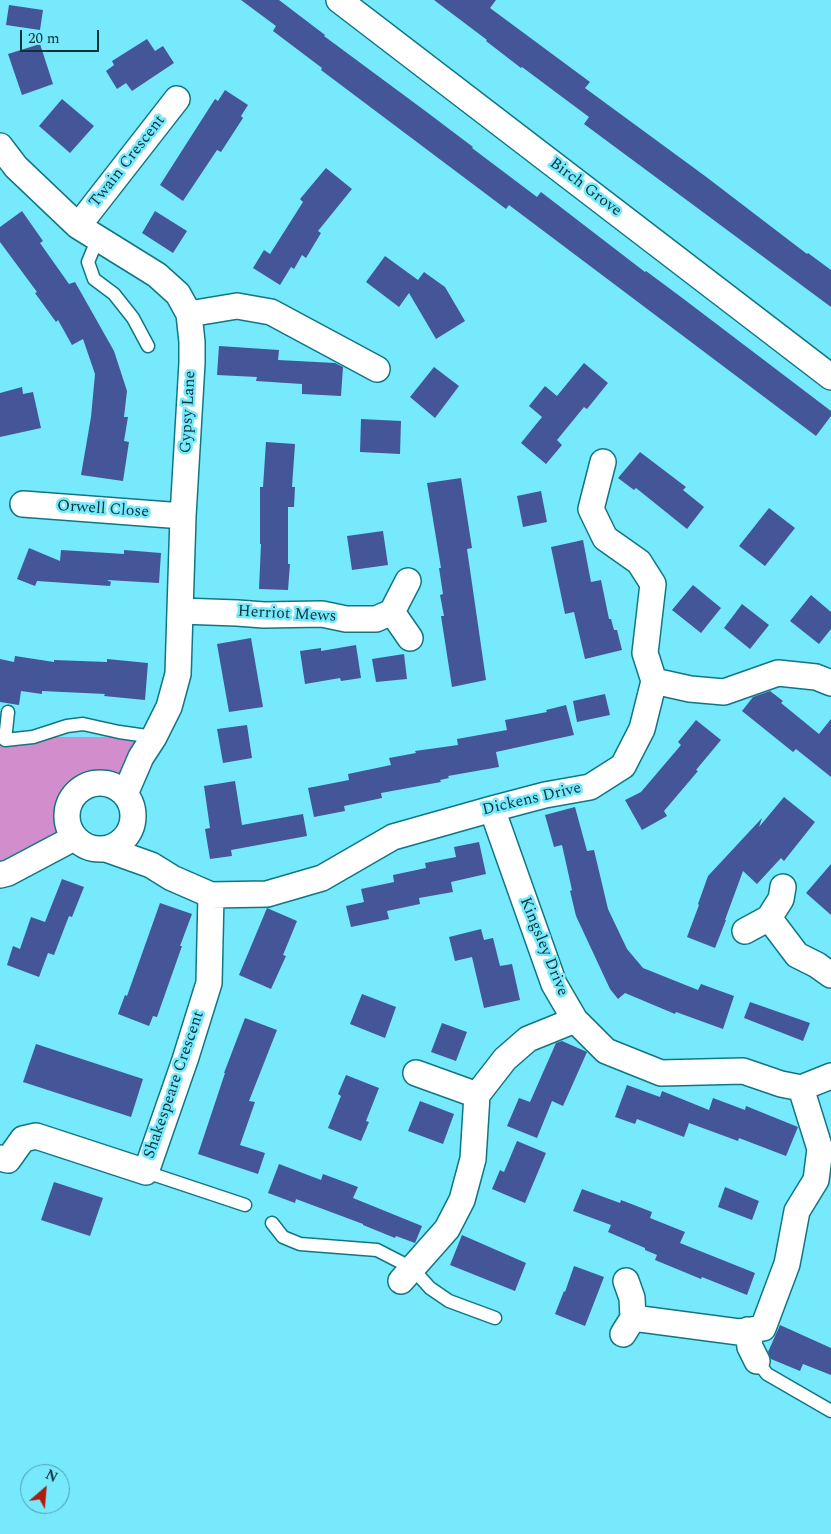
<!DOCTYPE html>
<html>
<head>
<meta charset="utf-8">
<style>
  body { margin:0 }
  #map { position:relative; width:831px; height:1534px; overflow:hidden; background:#77e9fd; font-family:Spectral,serif }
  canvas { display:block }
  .north { position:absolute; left:20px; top:1464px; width:50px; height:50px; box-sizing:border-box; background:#77e9fd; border:1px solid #4ca0ae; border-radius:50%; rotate:27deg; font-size:14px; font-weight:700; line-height:20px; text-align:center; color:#0c3238 }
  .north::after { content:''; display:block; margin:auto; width:18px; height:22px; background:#ad1d10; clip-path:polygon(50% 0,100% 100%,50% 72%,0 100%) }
  .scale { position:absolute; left:20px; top:30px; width:79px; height:22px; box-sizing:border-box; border:2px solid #0c3238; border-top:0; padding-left:6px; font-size:15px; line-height:18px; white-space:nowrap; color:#0c3238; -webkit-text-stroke:4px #77e9fd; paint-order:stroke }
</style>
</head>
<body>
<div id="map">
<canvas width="831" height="1534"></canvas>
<div class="north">N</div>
<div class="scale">20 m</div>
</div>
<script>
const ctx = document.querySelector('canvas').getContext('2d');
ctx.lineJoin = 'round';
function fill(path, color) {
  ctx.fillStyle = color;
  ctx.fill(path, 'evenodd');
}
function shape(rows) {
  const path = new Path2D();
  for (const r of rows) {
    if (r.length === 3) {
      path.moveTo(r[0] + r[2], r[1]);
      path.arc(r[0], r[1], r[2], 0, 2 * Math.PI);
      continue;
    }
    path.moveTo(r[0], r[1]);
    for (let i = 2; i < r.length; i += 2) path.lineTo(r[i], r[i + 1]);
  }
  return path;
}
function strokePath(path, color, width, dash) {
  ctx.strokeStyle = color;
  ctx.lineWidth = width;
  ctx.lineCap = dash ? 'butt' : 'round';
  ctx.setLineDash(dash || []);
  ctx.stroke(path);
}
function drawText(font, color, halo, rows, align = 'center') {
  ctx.font = font + ' Spectral,serif';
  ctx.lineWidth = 5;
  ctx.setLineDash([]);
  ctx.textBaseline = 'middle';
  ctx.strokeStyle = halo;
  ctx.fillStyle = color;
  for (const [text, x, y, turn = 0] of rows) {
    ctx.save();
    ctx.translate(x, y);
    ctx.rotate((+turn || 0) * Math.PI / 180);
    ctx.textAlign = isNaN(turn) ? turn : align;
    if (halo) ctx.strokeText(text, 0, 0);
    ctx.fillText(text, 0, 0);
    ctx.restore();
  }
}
fill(shape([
  [0,734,20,737,154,737,119,789,103,783,93,783,85,786,77,791,68,804,66,814,67,824,70,831,0,875]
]), '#d28ecc');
fill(shape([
  [241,0,279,0,325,35,324,36,424,110,473,147,472,148,537,197,541,192,645,272,646,271,681,297,831,411,831,416,816,436,509,205,506,209,321,70,322,68,273,31,276,26],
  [434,0,496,0,490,8,590,82,585,88,705,176,807,254,808,253,831,270,831,307,584,124,589,117,522,67,521,68,486,41,487,40],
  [9,5,43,10,40,30,6,25],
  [147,39,155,51,163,46,174,63,132,91,126,83,117,89,106,71,114,65,112,61],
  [40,44,53,84,22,95,8,54],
  [225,90,248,105,241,116,243,118,221,152,217,150,183,201,160,185,215,99,218,101],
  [62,99,94,126,70,153,39,126],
  [326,168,352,189,318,231,321,233,306,258,302,255,294,269,291,267,280,285,253,268,264,250,270,254,303,202,300,199],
  [22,211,43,241,40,243,69,284,75,282,114,351,127,391,124,417,128,417,124,441,129,442,123,481,81,475,91,417,95,374,83,339,72,345,58,320,56,322,35,293,37,292,0,242,0,227],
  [155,211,187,231,173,253,142,233],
  [385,256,418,280,424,272,445,287,465,321,436,339,409,293,399,307,366,282],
  [219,346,279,350,278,360,335,363,343,367,341,396,302,394,302,384,256,381,257,377,217,375],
  [584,363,608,383,587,409,584,407,557,440,562,445,546,464,521,443,542,417,529,406,545,386,557,396],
  [434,367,459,386,435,418,410,397],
  [22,387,23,394,33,392,41,428,0,437,0,393],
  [361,419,401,421,400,454,360,452],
  [266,442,295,444,292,487,295,487,294,507,288,507,288,564,290,564,288,590,259,589,261,544,260,544,260,487,263,487],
  [640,452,686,487,683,490,704,507,687,529,636,488,634,490,618,478],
  [461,478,472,548,467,549,486,680,452,687,441,616,444,616,440,595,443,594,439,568,441,568,427,483],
  [541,491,547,522,523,527,517,496],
  [769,508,795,528,765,566,739,546],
  [383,531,388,565,352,570,347,536],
  [583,540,591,582,601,580,609,619,611,619,614,630,617,630,622,650,585,659,574,612,565,614,551,547],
  [29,548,60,561,61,550,124,554,124,550,161,553,159,583,107,580,111,582,110,586,37,581,35,586,17,579],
  [693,585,721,608,701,633,672,610],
  [811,595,831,612,831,629,819,644,790,621],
  [742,604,769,625,750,649,724,628],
  [251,638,263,707,229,712,217,644],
  [356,645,361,678,341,681,340,678,305,684,300,651,321,648,321,651],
  [404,654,407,679,376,682,372,659],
  [15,656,54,662,54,660,107,662,107,659,148,663,145,700,104,696,105,694,42,691,42,694,21,691,19,705,0,702,0,659,14,662],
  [770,691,783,701,781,703,819,734,831,719,831,777,796,749,793,752,742,711,753,697],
  [605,694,610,715,577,722,573,701],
  [566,705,574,735,496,752,499,767,448,776,449,778,440,780,441,782,381,793,382,798,344,806,345,811,314,817,308,788,349,780,348,774,391,765,389,758,416,753,415,751,458,745,457,739,507,730,505,720,547,712,546,710],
  [696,720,721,740,696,770,698,771,664,811,667,816,642,830,625,800,641,792,681,745,678,742],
  [247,725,252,758,223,763,217,729],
  [235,781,242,825,303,814,307,836,231,850,232,856,210,859,205,829,210,828,204,786],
  [784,797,815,822,784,861,781,858,757,884,743,871,725,920,726,920,715,948,687,937,699,905,698,904,708,876,762,818,759,827],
  [575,807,587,851,594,850,608,909,627,949,643,968,698,990,701,984,734,996,723,1029,676,1012,675,1014,625,993,618,999,610,989,576,916,570,891,572,890,562,845,554,847,545,815],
  [479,842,486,874,451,882,453,892,419,898,420,904,387,911,389,919,351,927,346,906,364,902,361,889,394,882,393,875,426,868,425,863,456,857,454,847],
  [831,864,831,915,806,893],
  [62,879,84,887,72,917,69,916,54,955,48,953,39,977,7,965,13,946,20,949,31,917,45,922],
  [160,903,192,914,180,946,182,946,157,1017,153,1016,149,1026,118,1014,125,995,127,996],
  [267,908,297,921,283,955,286,956,271,989,239,975],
  [481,929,484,940,493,938,500,966,512,964,520,1000,484,1008,472,957,455,961,449,937],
  [362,994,396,1007,385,1038,350,1024],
  [750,1002,810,1023,803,1041,744,1018],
  [245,1018,277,1030,249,1101,255,1102,240,1145,265,1153,258,1174,198,1154,225,1073,224,1073],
  [442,1023,467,1032,456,1061,431,1052],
  [562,1041,587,1052,563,1106,552,1101,537,1138,507,1126,519,1098,530,1102,556,1043],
  [36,1044,143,1079,131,1117,23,1082],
  [346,1075,379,1088,366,1121,369,1122,361,1141,328,1128,341,1096,338,1094],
  [627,1085,660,1097,662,1091,709,1110,713,1098,745,1110,746,1106,798,1127,786,1156,739,1138,738,1141,689,1123,684,1137,637,1119,635,1124,615,1117],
  [420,1101,454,1114,443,1144,408,1131],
  [517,1141,546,1153,525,1203,492,1189,500,1170,504,1172],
  [279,1164,321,1180,323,1174,358,1187,353,1198,422,1226,415,1243,396,1236,395,1238,363,1225,363,1224,296,1199,295,1203,268,1193],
  [54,1182,103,1198,90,1236,41,1220],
  [725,1187,759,1201,752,1220,718,1207],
  [582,1189,620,1203,621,1200,652,1212,650,1218,685,1232,680,1243,755,1273,747,1295,702,1277,701,1279,655,1260,657,1255,645,1250,645,1248,608,1232,611,1225,573,1211],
  [462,1235,526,1263,515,1291,450,1265],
  [574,1266,604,1277,585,1326,555,1314,564,1291,565,1292],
  [780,1325,831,1348,831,1375,803,1364,800,1371,771,1359,768,1352]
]), '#445697');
const lane = shape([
  [98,238,88,262,94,279,114,294,133,318,148,346],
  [8,712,5,740,33,737,67,726,83,724,119,732,154,737],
  [146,1172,245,1205],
  [272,1223,283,1237,300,1244,377,1250,412,1268,430,1288,449,1301,495,1318],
  [757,1361,767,1374,831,1411]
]);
const street = shape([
  [339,0,831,377],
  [0,146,16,167,78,226,157,275,178,294,189,314,192,342,192,363,183,516,178,674,169,707,154,737,141,757,125,794],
  [78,226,177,99],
  [189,314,237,306,271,312,377,369],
  [23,504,183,516],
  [181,611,237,613,264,615,322,614,346,619,376,619,392,612,408,581],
  [392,612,410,638],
  [654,681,690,689,724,692,778,673,816,677,831,683],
  [100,816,33],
  [492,809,554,984,575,1020,606,1051,661,1073,743,1071,781,1084,801,1088,831,1076],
  [106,849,151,865,172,878,211,895,267,894,322,878,393,837,492,809,545,795,590,787,623,766,642,729,654,681,645,653,653,584,639,562,605,538,591,509,603,462],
  [0,875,8,873,74,838],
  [769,918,797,955,817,965,831,975],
  [745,931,769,918,781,899,783,887],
  [416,1073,477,1095],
  [0,1158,8,1160,23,1139,36,1136,146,1172,185,1060,209,983,211,895],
  [401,1281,447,1229,462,1200,473,1159,477,1095,505,1059,528,1039,575,1020],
  [633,1318,739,1332,763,1328,787,1264,797,1211,816,1180,820,1149,801,1088],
  [748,1330,750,1347,757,1361],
  [623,1334,633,1318,632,1298,626,1281]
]);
strokePath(lane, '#117684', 15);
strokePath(street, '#117684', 28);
strokePath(lane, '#fff', 12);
strokePath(street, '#fff', 25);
drawText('16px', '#0c3238', '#77e9fd', [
  ["Twain Crescent",128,162,-52],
  ["Birch Grove",585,188,37],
  ["Gypsy Lane",189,412,-87],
  ["Orwell Close",103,510,4],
  ["Herriot Mews",287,615,3],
  ["Dickens Drive",532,800,-13],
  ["Kingsley Drive",543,947,68],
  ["Shakespeare Crescent",175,1085,-71]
]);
</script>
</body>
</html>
